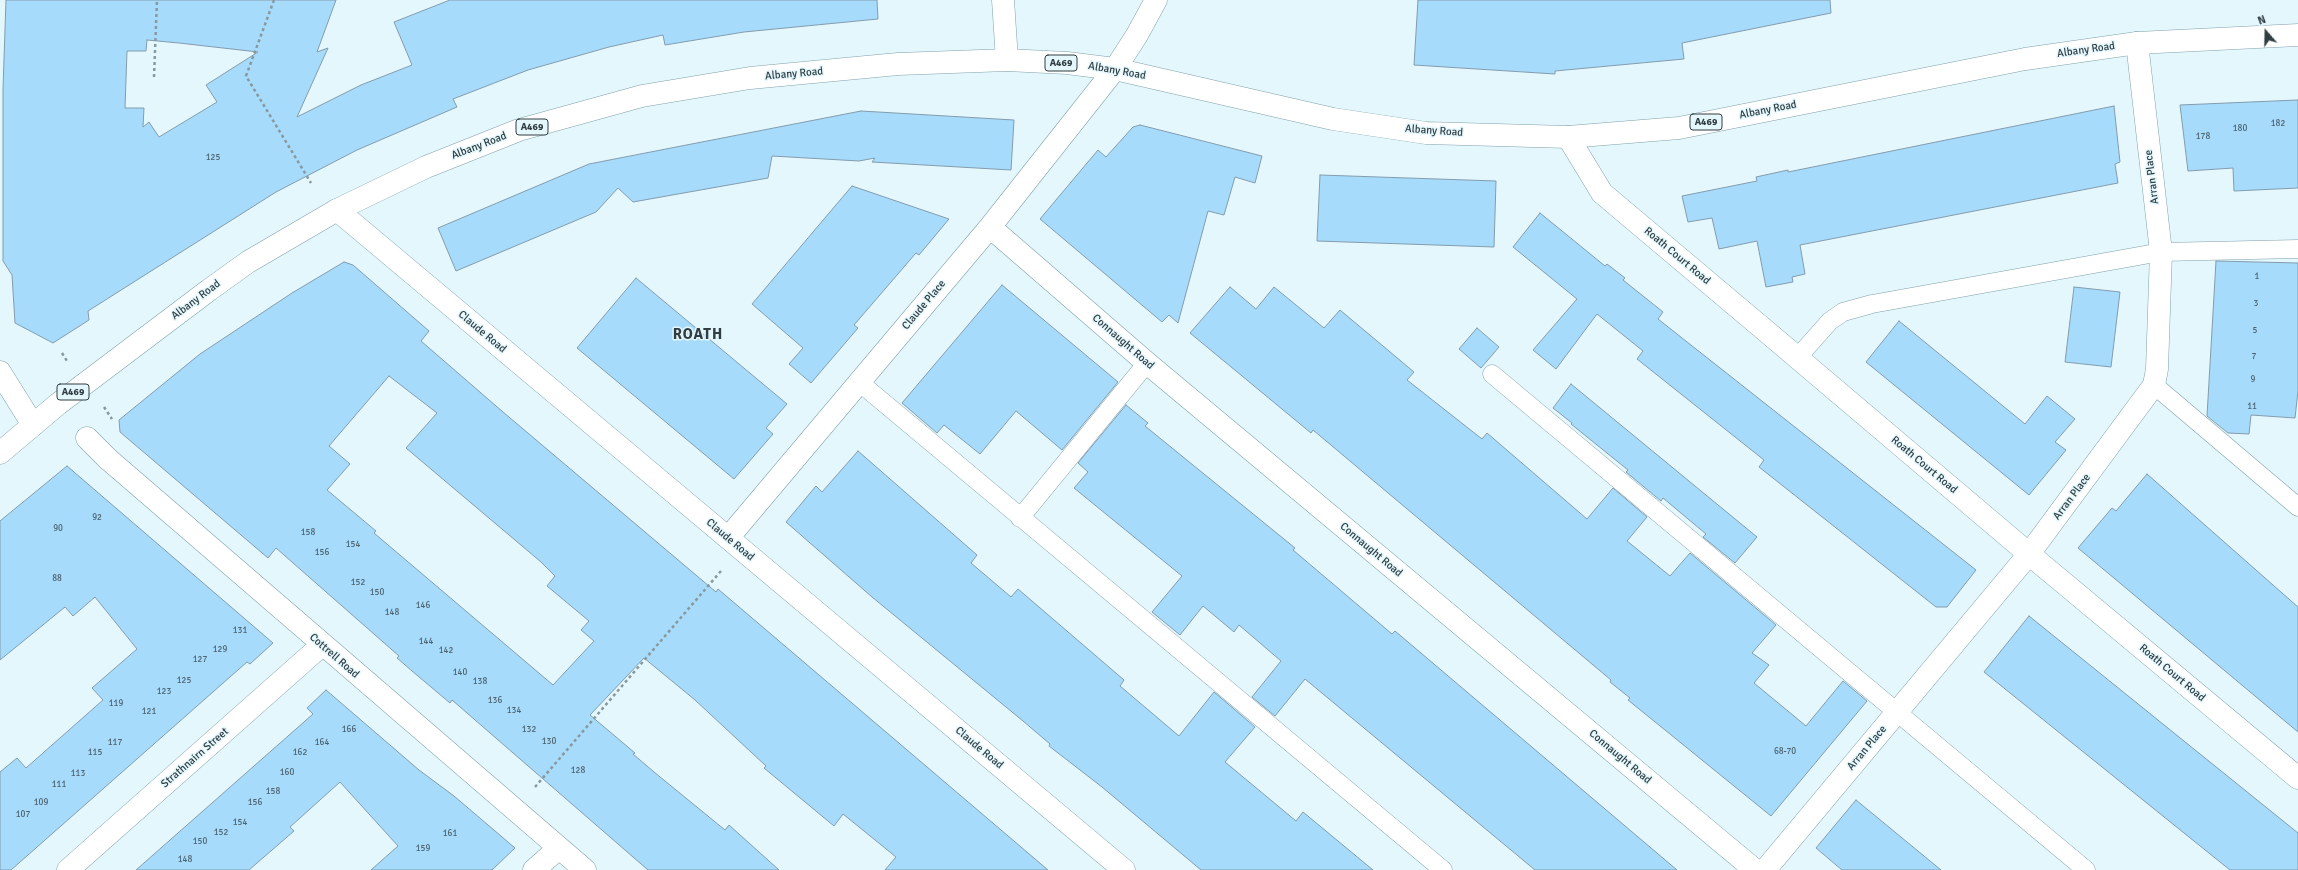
<!DOCTYPE html>
<html>
<head>
<meta charset="utf-8">
<style>
  body { margin:0 }
  #map { position:relative; width:2298px; height:870px; overflow:hidden; background:#e3f7fd; font-family:Signika,sans-serif }
  canvas { display:block }
  .north { position:absolute; left:2246px; top:12px; width:40px; height:40px; -webkit-text-stroke:3px #e3f7fd; paint-order:stroke; rotate:340deg; font-size:11px; font-weight:700; line-height:16px; text-align:center; color:#303d41 }
  .north::after { content:''; display:block; margin:auto; width:14px; height:18px; background:#303d41; clip-path:polygon(50% 0,100% 100%,50% 72%,0 100%) }
</style>
</head>
<body>
<div id="map">
<canvas width="2298" height="870"></canvas>
<div class="north">N</div>
</div>
<script>
const ctx = document.querySelector('canvas').getContext('2d');
ctx.lineJoin = 'round';
function fill(path, color) {
  ctx.fillStyle = color;
  ctx.fill(path, 'evenodd');
}
function shape(rows) {
  const path = new Path2D();
  for (const r of rows) {
    path.moveTo(r[0], r[1]);
    for (let i = 2; i < r.length; i += 2) path.lineTo(r[i], r[i + 1]);
  }
  return path;
}
function strokePath(path, color, width, dash) {
  ctx.strokeStyle = color;
  ctx.lineWidth = width;
  ctx.lineCap = dash ? 'butt' : 'round';
  ctx.setLineDash(dash || []);
  ctx.stroke(path);
}
function drawText(font, color, halo, rows, align = 'center') {
  ctx.font = font + ' Signika,sans-serif';
  ctx.lineWidth = 3;
  ctx.setLineDash([]);
  ctx.textBaseline = 'middle';
  ctx.strokeStyle = halo;
  ctx.fillStyle = color;
  for (const [text, x, y, turn = 0] of rows) {
    ctx.save();
    ctx.translate(x, y);
    ctx.rotate((+turn || 0) * Math.PI / 180);
    ctx.textAlign = isNaN(turn) ? turn : align;
    if (halo) ctx.strokeText(text, 0, 0);
    ctx.fillText(text, 0, 0);
    ctx.restore();
  }
}
const building = shape([
  [6,0,336,0,317,52,328,48,297,117,361,85,412,65,394,22,450,0,877,0,878,19,744,32,665,45,663,35,609,47,528,70,453,99,457,107,357,150,276,192,88,311,89,320,53,343,15,323,12,275,3,261,3,89,6,0],
  [147,40,179,43,258,52,206,85,217,102,159,137,149,122,143,127,144,108,125,108,127,51,146,51,147,40],
  [1418,0,1830,0,1831,13,1682,43,1684,59,1555,71,1555,74,1414,65,1418,0],
  [2298,100,2298,188,2234,191,2233,168,2188,171,2180,105,2298,100],
  [2114,106,2120,162,2115,164,2118,183,1800,245,1805,274,1792,277,1793,282,1766,287,1757,241,1719,249,1712,218,1688,222,1682,196,1757,181,1756,177,1788,170,1788,172,2114,106],
  [861,111,1014,120,1011,170,872,162,875,158,859,161,772,156,768,178,633,202,618,188,596,212,456,271,438,228,589,164,861,111],
  [1140,125,1262,156,1255,183,1235,177,1224,215,1208,211,1178,323,1169,315,1162,322,1040,219,1098,150,1106,157,1133,127,1140,125],
  [1320,175,1496,181,1494,247,1317,241,1320,175],
  [852,186,949,219,919,255,916,253,854,325,858,328,811,383,789,364,803,348,752,304,852,186],
  [1540,213,1605,266,1607,264,1625,278,1623,280,1663,312,1658,319,1976,570,1947,607,1936,607,1759,467,1764,460,1637,359,1643,351,1597,314,1556,369,1533,350,1577,299,1513,247,1540,213],
  [2216,261,2298,263,2298,391,2295,418,2251,415,2249,434,2228,433,2207,416,2216,261],
  [344,262,353,265,429,331,421,341,503,412,716,592,718,589,1048,870,885,870,896,857,843,814,834,826,764,768,766,766,695,700,644,658,590,715,635,753,633,754,654,772,725,830,729,825,779,870,648,870,452,700,450,703,412,671,397,658,399,656,276,548,268,558,120,432,119,420,200,354,292,293,344,262],
  [389,376,437,413,406,448,541,562,555,576,547,586,589,621,581,630,594,641,553,685,374,533,376,531,327,490,350,464,329,446,389,376],
  [636,278,787,404,766,428,773,434,734,479,577,348,636,278],
  [1002,285,1118,382,1062,450,1016,411,980,454,944,425,937,433,902,403,1002,285],
  [1230,287,1256,309,1274,287,1324,328,1340,310,1414,372,1407,380,1482,439,1487,433,1587,519,1613,488,1647,517,1627,541,1670,576,1690,553,1776,625,1752,653,1769,665,1754,683,1806,726,1843,681,1867,701,1771,816,1628,700,1630,698,1610,682,1611,680,1344,456,1313,430,1311,433,1190,333,1230,287],
  [2074,287,2120,292,2111,367,2065,362,2074,287],
  [1899,321,2025,424,2047,396,2075,419,2055,442,2066,450,2029,495,1866,362,1899,321],
  [1477,328,1499,347,1481,368,1459,349,1477,328],
  [1571,384,1757,537,1735,563,1703,537,1706,534,1663,498,1661,501,1626,472,1628,470,1571,424,1572,423,1553,408,1571,384],
  [1126,405,1148,423,1145,426,1295,548,1293,550,1392,634,1395,631,1677,870,1535,870,1305,679,1275,716,1252,697,1281,661,1239,625,1234,632,1203,606,1180,635,1152,612,1182,576,1074,488,1088,472,1078,463,1126,405],
  [858,451,977,555,971,563,1011,597,1018,589,1124,680,1120,686,1179,736,1214,692,1255,727,1225,762,1296,821,1303,812,1373,870,1201,870,1102,787,1049,746,1050,744,1023,721,872,597,786,522,816,486,822,492,858,451],
  [67,466,273,643,250,664,247,662,11,870,0,870,0,772,17,758,26,768,103,700,92,688,137,649,95,597,73,616,65,607,0,660,0,521,67,466],
  [2147,474,2298,607,2298,732,2078,548,2112,508,2116,511,2147,474],
  [2029,616,2298,833,2298,870,2230,870,1984,672,2029,616],
  [326,690,419,770,454,796,515,848,492,870,371,870,398,846,340,782,290,827,294,831,249,870,136,870,313,714,307,708,326,690],
  [1856,800,1941,870,1842,870,1816,848,1856,800]
]);
fill(building, '#a6dbfc');
strokePath(building, '#839cad', 1);
const service = shape([
  [1798,357,1830,321,1843,312,1872,304,2161,252,2298,249],
  [1492,374,2086,870],
  [859,382,1443,870],
  [2154,385,2298,507],
  [1020,518,1147,363]
]);
const pedestrian = shape([
  [1568,137,1602,193,1773,337],
  [87,438,108,459]
]);
const minor = shape([
  [1003,0,1007,60],
  [337,210,1124,870],
  [990,227,1147,363,1755,870],
  [1773,337,2029,554,2298,778],
  [108,459,585,870],
  [728,538,990,227,1115,69,1137,35,1156,0],
  [68,870,322,645],
  [534,870,559,848],
  [1765,870,2029,554,2154,385,2157,369,2161,252,2137,43]
]);
const tertiary = shape([
  [0,372,33,425]
]);
const primary = shape([
  [0,453,58,404,209,290,248,262,337,210,426,167,519,130,642,96,750,78,898,64,1007,60,1067,63,1115,69,1333,119,1426,133,1568,137,1679,128,2025,59,2137,43,2298,35]
]);
strokePath(service, '#81a1aa', 19);
strokePath(pedestrian, '#81a1aa', 23);
strokePath(minor, '#81a1aa', 23);
strokePath(tertiary, '#81a1aa', 23);
strokePath(primary, '#81a1aa', 23);
strokePath(shape([
  [274,0,246,76,311,183],
  [154,77,157,0],
  [62,353,67,361],
  [104,407,112,419],
  [535,787,721,571]
]), '#88999e', 2.5, [3, 3]);
strokePath(service, '#fff', 18);
strokePath(pedestrian, '#fff', 22);
strokePath(minor, '#fff', 22);
strokePath(tertiary, '#fff', 22);
strokePath(primary, '#fff', 22);
drawText('9px', '#4e6470', null, [
  ["182",2278,124],
  ["180",2240,129],
  ["178",2203,137],
  ["125",213,158],
  ["1",2257,277],
  ["3",2256,304],
  ["5",2255,331],
  ["7",2254,357],
  ["9",2253,380],
  ["11",2252,407],
  ["92",97,518],
  ["90",58,529],
  ["158",308,533],
  ["154",353,545],
  ["156",322,553],
  ["88",57,579],
  ["152",358,583],
  ["150",377,593],
  ["146",423,606],
  ["148",392,613],
  ["131",240,631],
  ["144",426,642],
  ["129",220,650],
  ["142",446,651],
  ["127",200,660],
  ["140",460,673],
  ["125",184,681],
  ["138",480,682],
  ["123",164,692],
  ["136",495,701],
  ["119",116,704],
  ["134",514,711],
  ["121",149,712],
  ["166",349,730],
  ["132",529,730],
  ["130",549,742],
  ["117",115,743],
  ["164",322,743],
  ["68-70",1785,752],
  ["115",95,753],
  ["162",300,753],
  ["128",578,771],
  ["160",287,773],
  ["113",78,774],
  ["111",59,785],
  ["158",273,792],
  ["109",41,803],
  ["156",255,803],
  ["107",23,815],
  ["154",240,823],
  ["152",221,833],
  ["161",450,834],
  ["150",200,842],
  ["159",423,849],
  ["148",185,860]
]);
for (const [x, y, w] of [
  [1061,63,32],
  [1706,122,32],
  [532,127,32],
  [73,392,32]
]) {
  const box = new Path2D();
  box.roundRect(x - w / 2, y - 8, w, 16, 3);
  ctx.fillStyle = '#e3f7fd';
  ctx.fill(box);
  strokePath(box, '#303d41', 1);
}
drawText('bold 10px', '#303d41', null, [
  ["A469",1061,63],
  ["A469",1706,122],
  ["A469",532,127],
  ["A469",73,392]
]);
drawText('11px', '#303d41', '#e3f7fd', [
  ["Albany Road",2086,50,-8],
  ["Albany Road",1117,71,10],
  ["Albany Road",794,74,-5],
  ["Albany Road",1768,110,-11],
  ["Albany Road",1434,131,4],
  ["Albany Road",479,146,-21],
  ["Arran Place",2152,177,-97],
  ["Roath Court Road",1677,256,40],
  ["Albany Road",196,300,-37],
  ["Claude Place",924,305,-50],
  ["Claude Road",482,332,40],
  ["Connaught Road",1123,342,41],
  ["Roath Court Road",1924,465,40],
  ["Arran Place",2072,497,-53],
  ["Claude Road",730,540,40],
  ["Connaught Road",1371,550,40],
  ["Cottrell Road",334,656,41],
  ["Roath Court Road",2172,673,40],
  ["Claude Road",979,748,40],
  ["Arran Place",1867,748,-50],
  ["Connaught Road",1620,757,40],
  ["Strathnairn Street",195,758,-41]
]);
ctx.letterSpacing = '1px';
drawText('bold 15px', '#303d41', '#e3f7fd', [
  ["ROATH",698,335]
]);
ctx.letterSpacing = '0px';
</script>
</body>
</html>
